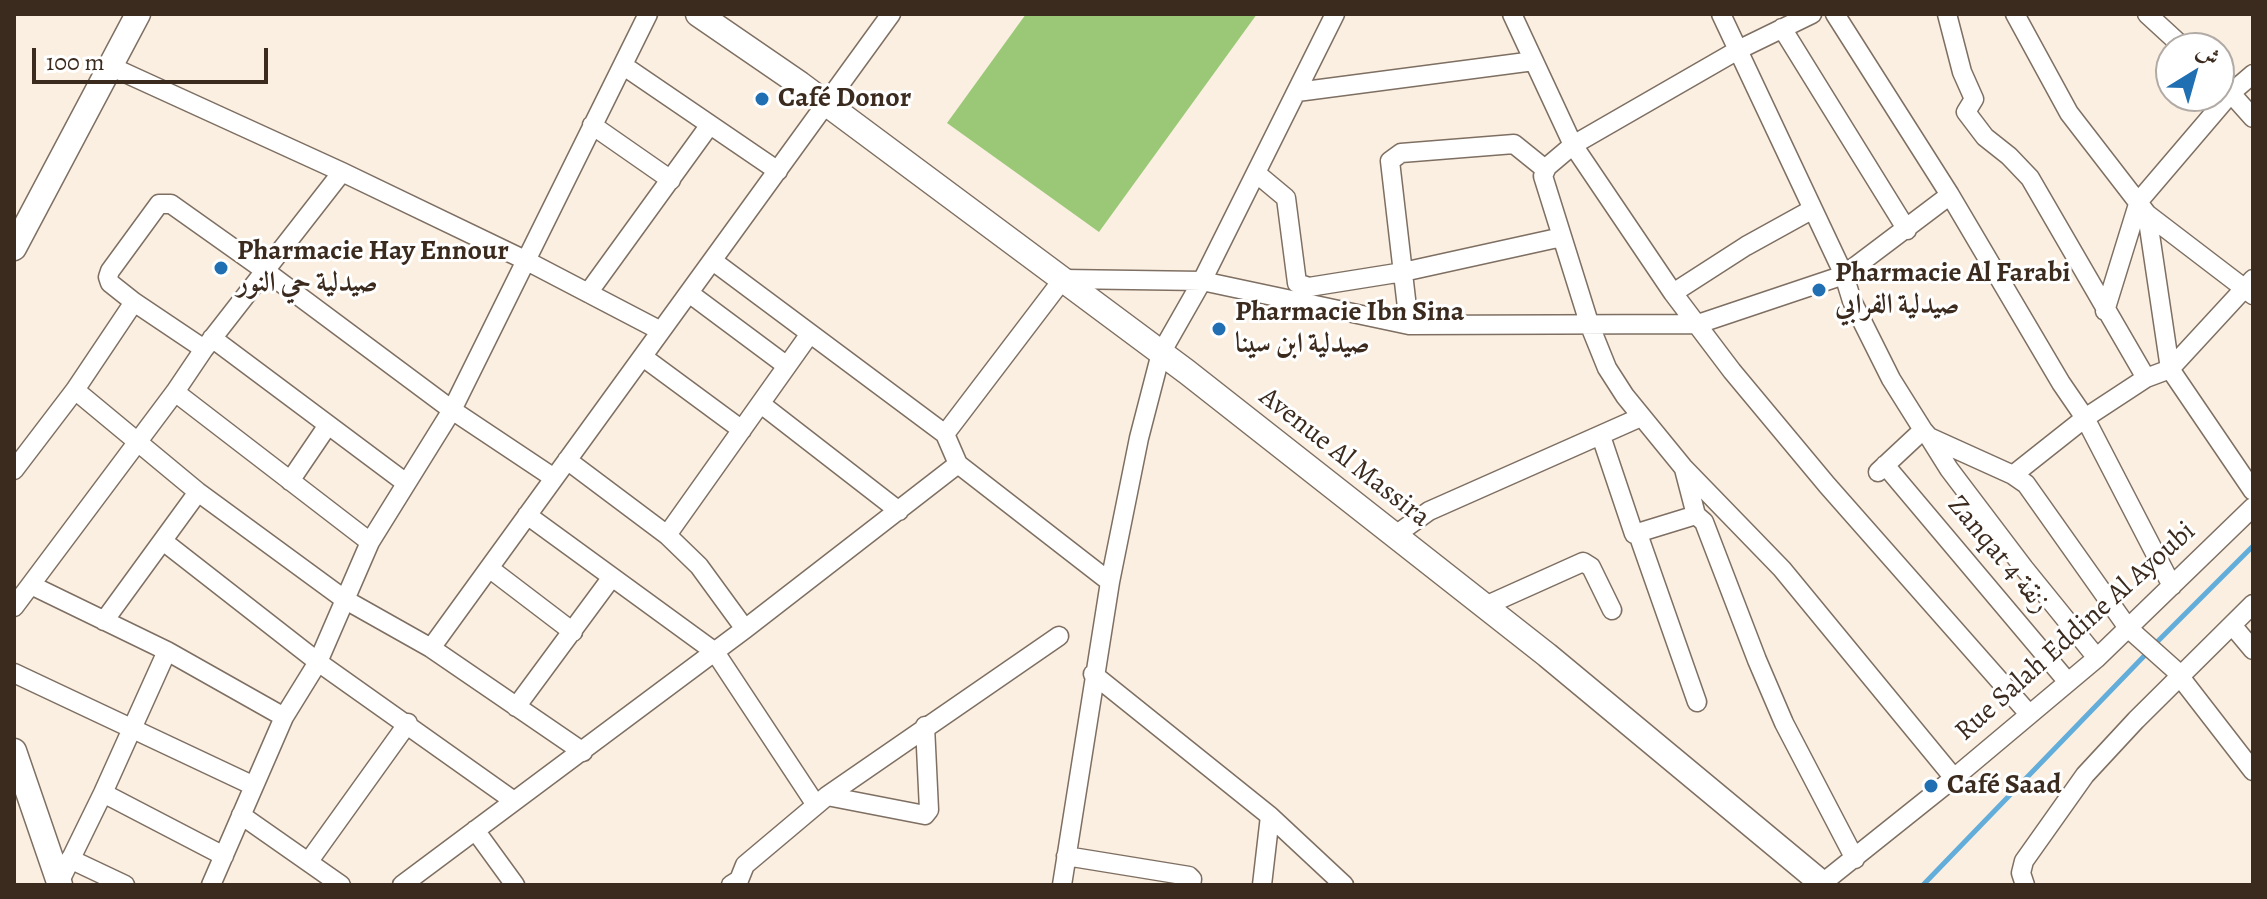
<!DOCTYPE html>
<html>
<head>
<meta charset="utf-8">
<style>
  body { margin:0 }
  #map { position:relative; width:2267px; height:899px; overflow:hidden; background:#faefe1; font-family:Alegreya,Amiri,serif }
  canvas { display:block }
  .frame { position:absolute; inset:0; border:16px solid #3b2a1e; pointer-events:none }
  .north { position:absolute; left:2155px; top:32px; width:80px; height:80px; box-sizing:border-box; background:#fff; border:2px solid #b1aaa5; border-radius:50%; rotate:37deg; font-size:22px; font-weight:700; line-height:32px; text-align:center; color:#3b2a1e }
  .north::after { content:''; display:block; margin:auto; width:28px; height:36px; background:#1f6fb2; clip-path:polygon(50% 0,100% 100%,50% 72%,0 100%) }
  .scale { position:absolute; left:32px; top:48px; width:236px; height:36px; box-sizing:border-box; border:4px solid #3b2a1e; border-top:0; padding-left:10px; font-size:24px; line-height:28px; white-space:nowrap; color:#3b2a1e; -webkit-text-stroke:6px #fff; paint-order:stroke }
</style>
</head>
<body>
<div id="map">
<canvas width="2267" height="899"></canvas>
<div class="frame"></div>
<div class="north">ش</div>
<div class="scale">100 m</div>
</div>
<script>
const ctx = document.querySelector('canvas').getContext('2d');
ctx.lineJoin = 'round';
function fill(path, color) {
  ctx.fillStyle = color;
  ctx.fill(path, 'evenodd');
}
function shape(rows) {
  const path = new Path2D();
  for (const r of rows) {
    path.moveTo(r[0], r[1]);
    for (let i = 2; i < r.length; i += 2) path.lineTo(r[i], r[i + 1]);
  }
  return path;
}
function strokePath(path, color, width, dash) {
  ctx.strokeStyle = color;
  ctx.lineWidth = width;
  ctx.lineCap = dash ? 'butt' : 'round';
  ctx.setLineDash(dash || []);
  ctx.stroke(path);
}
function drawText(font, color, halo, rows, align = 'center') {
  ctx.font = font + ' Alegreya,Amiri,serif';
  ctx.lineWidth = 6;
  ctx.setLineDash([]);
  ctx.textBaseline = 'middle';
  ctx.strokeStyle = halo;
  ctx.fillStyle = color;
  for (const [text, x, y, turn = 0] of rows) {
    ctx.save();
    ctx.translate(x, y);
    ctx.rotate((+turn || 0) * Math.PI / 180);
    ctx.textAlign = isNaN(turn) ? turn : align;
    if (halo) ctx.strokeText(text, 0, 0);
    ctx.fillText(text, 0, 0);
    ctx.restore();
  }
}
fill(shape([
  [1026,14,1257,14,1099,232,947,123]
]), '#9ac877');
strokePath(shape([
  [2155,644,2253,546],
  [1923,885,2148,652]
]), '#62adda', 5);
const street = shape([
  [1512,14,1573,145,1673,293,1732,371,1827,485,2029,714],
  [1721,14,1844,275,1852,301,1891,379,1923,430,1929,437,2013,475,2026,484,2128,628,2174,669,2253,771],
  [1812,14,1738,50,1573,145,1547,167,1543,176,1590,326,1607,368,1625,396,1683,467,1782,569,1954,778],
  [1835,14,1950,195,2061,383,2085,418,2172,586],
  [1947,14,1962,72,1974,99,1966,112,1985,137,2009,156,2030,178,2146,378],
  [2015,14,2069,113,2147,214,2253,295],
  [2147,14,2184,48],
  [1782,28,1907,230],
  [624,66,778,171],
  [112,67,342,172,525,260,661,331],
  [2219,80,2253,118],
  [1297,92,1534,61],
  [592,125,671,180],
  [1256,173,1286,198,1297,283,1309,287,1403,272,1562,237],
  [2147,214,2170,369,2253,491],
  [713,261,945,434,958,464,1110,582],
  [588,293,709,126],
  [689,293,787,366],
  [1673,293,1746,246,1813,209],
  [2105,311,2139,201,2232,92,2253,74],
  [1409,325,1390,161,1401,153,1514,144,1545,169],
  [212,338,406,483],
  [204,349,134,302,110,283,108,277,110,271,159,204,171,204,264,270,452,410,554,478],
  [643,357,742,430],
  [75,390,198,492,344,599,431,648,583,752],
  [175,392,370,542],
  [761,404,899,511],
  [945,434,1063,279,1202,281,1409,325,1698,324,1844,275,1950,195],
  [1601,436,1634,534,1696,515,1704,522,1757,660,1784,723,1855,859],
  [1929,437,1949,469,2024,568,2097,658],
  [567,460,667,535,699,566,745,629],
  [1885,465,2067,681],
  [1684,469,1696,515],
  [14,470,75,390,134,302],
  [1878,472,1923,430],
  [2013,475,2085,418,2146,378,2170,369,2253,279],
  [290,481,328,425],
  [527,515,715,652,816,805],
  [1638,534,1697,702],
  [667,535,809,335],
  [1394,536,1429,511,1641,417],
  [163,541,318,662,514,801],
  [489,568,573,632],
  [31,585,167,651,284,717],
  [1485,606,1583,562,1591,567,1612,610],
  [14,607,175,392,204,349,342,172],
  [104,621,198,492],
  [2232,625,2253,650],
  [431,648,891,14],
  [14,673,254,786],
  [1093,674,1270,816,1344,885],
  [516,707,612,577],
  [103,793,224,856],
  [827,796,925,815,929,810,925,726],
  [241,815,341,885],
  [475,830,515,885],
  [1066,856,1189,876,1192,879,1191,885],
  [70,859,125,885],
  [309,861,408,723],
  [58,885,103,793,167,651],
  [211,885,284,717,318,662,370,542,452,410,648,14],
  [402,885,745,629,958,464],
  [731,885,739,880,745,865,827,796,1059,636],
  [1062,885,1110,582,1139,438,1161,353,1202,281,1335,14],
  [1262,885,1270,816],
  [1820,885,1954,778,2097,658,2253,507],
  [2025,885,2021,873,2024,861,2085,775,2136,720,2253,604]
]);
const secondary = shape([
  [698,14,800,84,1187,372,1547,655,1824,885],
  [14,248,138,14],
  [14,751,60,885]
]);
strokePath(street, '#7e6f62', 21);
strokePath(secondary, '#7e6f62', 27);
strokePath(street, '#fff', 18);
strokePath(secondary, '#fff', 24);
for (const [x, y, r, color] of [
  [762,99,8,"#1f6fb2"],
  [221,268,8,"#1f6fb2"],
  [1819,290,8,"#1f6fb2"],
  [1219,329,8,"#1f6fb2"],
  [1931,786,8,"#1f6fb2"]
]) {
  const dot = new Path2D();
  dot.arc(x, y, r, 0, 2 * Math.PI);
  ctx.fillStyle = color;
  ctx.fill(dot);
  strokePath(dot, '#fff', 3);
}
drawText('bold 28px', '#3b2a1e', '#fff', [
  ["Café Donor",778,99],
  ["Pharmacie Hay Ennour",237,252],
  ["صيدلية حي النور",237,284],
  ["Pharmacie Al Farabi",1835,274],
  ["صيدلية الفرابي",1835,306],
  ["Pharmacie Ibn Sina",1235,313],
  ["صيدلية ابن سينا",1235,345],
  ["Café Saad",1947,786]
], 'left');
drawText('28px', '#3b2a1e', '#fff', [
  ["Avenue Al Massira",1344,458,38],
  ["Zanqat 4 زنقة",1998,555,50],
  ["Rue Salah Eddine Al Ayoubi",2076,632,-42]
]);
</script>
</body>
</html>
